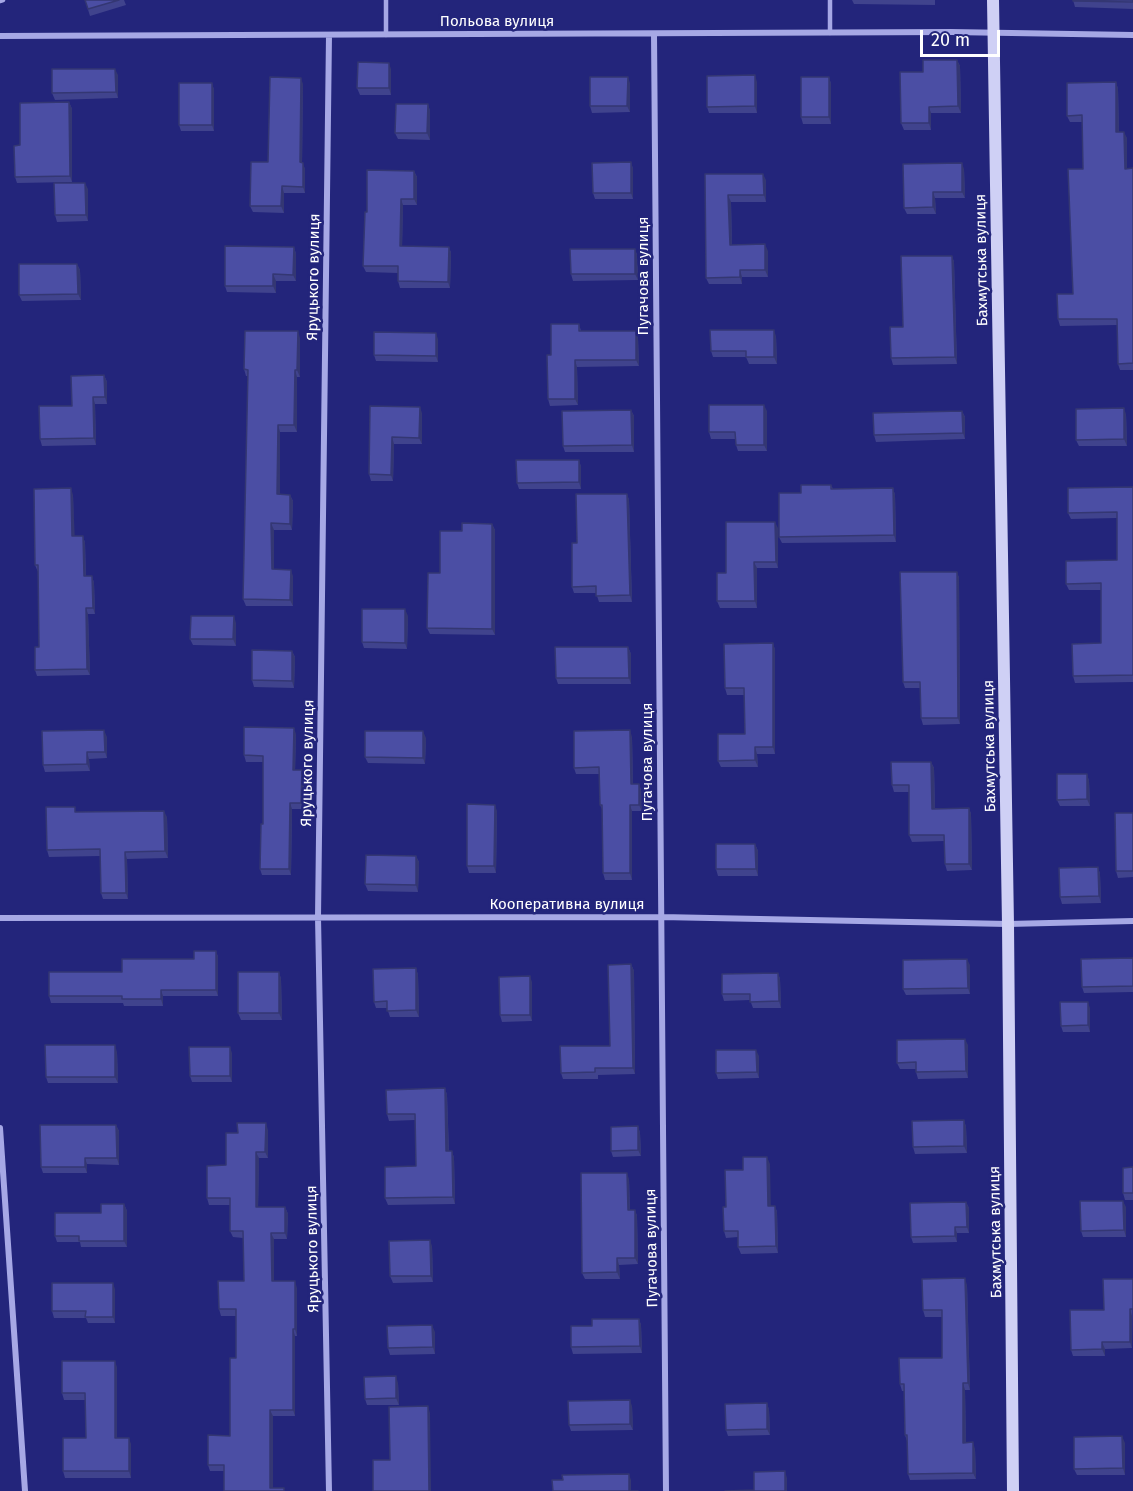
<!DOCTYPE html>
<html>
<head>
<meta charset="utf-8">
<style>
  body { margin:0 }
  #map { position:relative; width:1133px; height:1491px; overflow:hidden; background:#23257b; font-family:"Fira Sans",sans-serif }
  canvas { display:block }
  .scale { position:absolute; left:920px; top:30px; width:80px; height:27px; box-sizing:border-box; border:3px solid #fff; border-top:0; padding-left:8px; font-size:18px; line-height:21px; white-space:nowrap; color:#fff; -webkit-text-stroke:4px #23257b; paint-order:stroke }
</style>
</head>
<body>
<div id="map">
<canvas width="1133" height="1491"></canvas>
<div class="scale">20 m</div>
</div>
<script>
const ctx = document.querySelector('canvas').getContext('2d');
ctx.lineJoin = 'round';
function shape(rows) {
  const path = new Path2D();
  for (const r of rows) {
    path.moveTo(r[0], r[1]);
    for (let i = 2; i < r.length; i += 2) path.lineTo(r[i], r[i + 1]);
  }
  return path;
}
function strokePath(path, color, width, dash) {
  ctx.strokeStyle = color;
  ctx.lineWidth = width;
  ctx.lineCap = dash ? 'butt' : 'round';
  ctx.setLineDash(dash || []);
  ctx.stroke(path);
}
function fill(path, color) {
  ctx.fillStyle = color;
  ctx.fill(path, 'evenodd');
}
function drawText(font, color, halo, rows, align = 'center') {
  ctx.font = font + ' "Fira Sans",sans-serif';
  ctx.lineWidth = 5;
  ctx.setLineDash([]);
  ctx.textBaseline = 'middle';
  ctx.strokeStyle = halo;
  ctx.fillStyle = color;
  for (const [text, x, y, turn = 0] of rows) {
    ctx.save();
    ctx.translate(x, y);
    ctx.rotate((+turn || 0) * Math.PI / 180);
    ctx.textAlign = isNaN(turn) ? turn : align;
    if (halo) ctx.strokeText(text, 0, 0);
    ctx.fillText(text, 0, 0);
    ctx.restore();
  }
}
strokePath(shape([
  [386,0,386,35],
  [830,0,830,33],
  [0,1,3,0]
]), '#a6a8e5', 4.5);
strokePath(shape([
  [654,34,666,1491],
  [329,35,318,917,329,1491],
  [0,36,951,32,1133,35],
  [0,918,661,917,1008,924,1133,921],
  [0,1128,25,1491]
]), '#a6a8e5', 6);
strokePath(shape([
  [993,0,1008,924,1013,1491]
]), '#cfd0f5', 12);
fill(shape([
  [85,0,124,0,126,5,90,16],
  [852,0,935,0,935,5,854,4],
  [1073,0,1133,0,1133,9,1075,7],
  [957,60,960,66,961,113,931,113,931,130,904,130,901,123],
  [391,69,391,95,360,95,357,88],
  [118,75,118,98,55,100,52,93],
  [829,77,831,84,831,124,803,124,801,117],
  [757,82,757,113,709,113,707,107],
  [1116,82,1118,89,1119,132,1127,138,1127,169,1133,168,1133,370,1120,370,1118,364,1117,325,1060,326,1058,319,1073,294,1083,169,1082,122,1070,122,1067,116],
  [212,83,214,90,214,131,181,131,179,125],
  [630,83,630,112,592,113,590,106],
  [303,84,302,163,305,169,305,193,284,193,284,213,253,212,250,206,268,162],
  [69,102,72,109,72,182,17,183,15,177,20,145],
  [428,104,430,111,430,140,398,139,395,133],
  [631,162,633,169,633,199,595,199,593,193],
  [964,169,965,198,935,198,936,214,907,214,904,208],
  [414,171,417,177,417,205,403,205,402,246,449,247,451,253,450,288,400,288,398,281,398,273,366,272,363,266,367,212],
  [705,174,766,180,766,202,731,202,732,245,768,251,768,277,742,277,742,284,709,284,706,278],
  [88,189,88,221,57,222,55,215],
  [294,247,296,254,296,281,276,281,276,293,227,292,225,286],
  [635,249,637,255,638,280,573,281,571,274],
  [952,256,954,262,957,364,893,365,891,358,903,327],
  [77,264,80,270,81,300,22,301,19,295],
  [579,324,581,331,636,331,638,338,639,366,577,367,578,405,550,406,548,399,551,355],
  [776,336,777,364,749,364,746,357,713,357,711,351],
  [300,338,300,377,297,377,297,432,280,432,280,494,290,495,293,501,292,530,274,530,274,569,293,576,293,606,246,606,243,599,248,376,246,376,244,369],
  [438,339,438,362,376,361,374,355],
  [104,375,107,382,107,404,95,404,96,445,42,446,40,439,72,406],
  [370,406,422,413,422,444,394,444,393,481,371,481,369,474],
  [631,410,634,416,634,452,565,452,563,446],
  [767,411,767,451,738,451,736,445,736,439,711,439,709,432],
  [962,411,965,417,965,439,876,442,874,435],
  [1126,414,1127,446,1079,446,1076,440],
  [579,460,581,467,581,489,519,489,517,483],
  [831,485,833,489,893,488,895,495,896,542,782,543,779,537,801,493],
  [1133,487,1133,682,1075,683,1073,676,1101,643,1101,590,1069,590,1066,584,1117,560,1117,518,1071,519,1068,513],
  [627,494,629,500,632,602,599,602,596,593,574,593,572,587,577,543],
  [73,495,74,536,83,536,85,543,86,576,92,576,94,583,95,614,88,614,90,675,37,676,35,670,39,647,38,572,35,565],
  [492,524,495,530,495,635,430,634,427,628,440,573,462,531],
  [778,528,778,568,757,568,757,608,720,608,717,601,726,573],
  [957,572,959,578,960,724,923,725,921,718,920,688,905,688,903,682],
  [408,616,407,649,364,648,362,642],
  [236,623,236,646,193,645,190,639],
  [773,643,775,650,775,754,757,754,758,767,721,767,718,761,745,734,744,695,727,695,725,688],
  [628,647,631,654,631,684,558,684,556,678],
  [292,651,295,657,294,688,254,687,252,680],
  [296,734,295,770,304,777,303,809,292,809,291,875,262,875,260,869,263,824,263,762,246,762,244,755],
  [107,737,107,758,89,759,90,771,45,772,43,765],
  [632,737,633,784,639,784,641,790,642,811,632,811,632,880,605,880,603,873,603,811,600,805,599,774,576,774,574,768],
  [426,738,425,764,368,763,365,757],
  [931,762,934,768,935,808,969,808,971,814,972,870,947,871,945,864,944,841,912,842,909,835,909,792,894,792,892,785],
  [1087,774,1089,781,1090,806,1060,806,1057,800],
  [497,811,496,873,469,873,467,866],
  [1133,813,1133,877,1118,878,1116,871],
  [167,817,168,858,127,859,128,899,103,899,101,893,100,856,49,857,47,850],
  [755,844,758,851,758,876,718,876,716,869],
  [416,856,419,862,418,892,368,891,365,884],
  [1098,867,1100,874,1101,903,1062,904,1060,897],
  [216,951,218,957,218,996,163,996,163,1006,124,1006,123,1003,51,1003,49,996,122,972,194,959],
  [1133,958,1133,992,1084,993,1082,987],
  [631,964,634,971,635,1074,598,1075,598,1079,563,1079,561,1073,610,1046],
  [970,965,970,994,906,995,903,989],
  [416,968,418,975,419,1017,390,1017,387,1008,376,1008,374,1002],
  [279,972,281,979,282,1020,241,1020,238,1013],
  [778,973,780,979,781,1008,753,1008,750,1000,724,1001,722,994],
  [532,982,532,1021,502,1022,500,1015],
  [1090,1008,1090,1032,1063,1032,1061,1026],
  [968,1045,968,1078,918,1079,916,1072,916,1069,900,1069,897,1063],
  [117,1052,118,1083,48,1083,46,1077],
  [232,1053,232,1082,192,1082,190,1076],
  [759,1056,759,1078,718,1079,716,1073],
  [445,1088,447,1095,449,1151,452,1151,454,1158,455,1204,388,1205,385,1198,416,1166,415,1120,389,1121,387,1114],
  [964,1120,966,1127,967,1153,915,1154,913,1147],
  [116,1125,119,1131,119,1165,87,1164,87,1173,43,1173,41,1167],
  [638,1126,640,1133,641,1156,613,1157,611,1151],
  [268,1130,268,1158,259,1158,258,1207,285,1207,288,1214,287,1239,274,1239,274,1281,297,1288,297,1336,295,1336,295,1416,273,1416,224,1491,224,1471,210,1471,208,1465,230,1436,236,1358,236,1316,221,1316,219,1309,244,1281,243,1238,233,1237,230,1231,230,1205,209,1205,207,1198,226,1165,238,1133],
  [770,1164,770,1206,775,1206,777,1212,778,1253,741,1254,738,1247,738,1237,726,1238,724,1231,726,1207,743,1170],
  [1133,1167,1133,1200,1125,1200,1123,1193],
  [629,1179,630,1210,635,1210,637,1216,638,1264,619,1265,620,1279,585,1279,582,1273],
  [966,1202,969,1208,969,1233,957,1233,957,1242,913,1243,911,1237],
  [124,1204,127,1211,127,1247,81,1247,80,1242,57,1242,55,1236,101,1213],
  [1126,1207,1126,1237,1083,1237,1081,1231],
  [432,1246,433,1282,393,1283,390,1276],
  [1133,1279,1132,1348,1105,1349,1105,1356,1073,1356,1071,1350,1104,1310],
  [967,1285,970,1390,965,1390,966,1443,975,1449,976,1479,910,1480,908,1474,907,1441,905,1435,904,1391,902,1391,900,1384,942,1358,942,1317,925,1317,923,1310],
  [115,1289,115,1323,88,1323,86,1318,54,1318,52,1311],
  [639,1319,641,1325,642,1353,573,1354,571,1347,592,1326],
  [435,1332,435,1354,390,1355,388,1348],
  [117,1367,117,1438,131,1444,131,1478,65,1478,63,1471,86,1438,85,1400,64,1400,62,1393],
  [398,1383,399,1405,367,1405,365,1399],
  [767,1403,769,1410,770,1435,728,1436,726,1430],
  [632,1406,633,1430,571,1431,569,1425],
  [1125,1443,1125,1475,1077,1475,1074,1469]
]), '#40438d');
fill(shape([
  [957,60,960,66,961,113,958,106],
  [389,63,391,69,391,95,389,88],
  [115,69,118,75,118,98,116,92],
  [755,75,757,82,757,113,755,106],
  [628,77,630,83,630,112,627,106],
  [829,77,831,84,831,124,829,117],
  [301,78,303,84,302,169,300,162],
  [1116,82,1118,89,1119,138,1116,132],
  [212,83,214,90,214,131,212,125],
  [69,102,72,109,72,182,70,176],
  [428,104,430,111,430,140,427,133],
  [929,107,931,113,931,130,929,123],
  [1124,132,1127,138,1127,175,1125,169],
  [631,162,633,169,633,199,631,193],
  [303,163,305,169,305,193,303,187],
  [962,163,964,169,965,198,962,192],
  [414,171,417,177,417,205,414,199],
  [763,174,766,180,766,202,764,195],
  [85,183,88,189,88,221,86,215],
  [282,186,284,193,284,213,281,206],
  [933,192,935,198,936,214,933,207],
  [728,195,731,202,732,251,730,245],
  [401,199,403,205,402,253,400,246],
  [765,244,768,251,768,277,765,270],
  [294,247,296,254,296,281,293,275],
  [449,247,451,253,450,288,448,282],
  [635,249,637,255,638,280,635,274],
  [952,256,954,262,957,364,955,357],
  [77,264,80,270,81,300,78,294],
  [740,270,742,277,742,284,740,277],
  [273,274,276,281,276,293,273,286],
  [774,330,776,336,777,364,774,357],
  [298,331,300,338,300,377,297,370],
  [636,331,638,338,639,366,636,360],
  [436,333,438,339,438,362,436,356],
  [575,360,577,367,578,405,575,399],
  [295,370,297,377,297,432,294,425],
  [104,375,107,382,107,404,105,397],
  [93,397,95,404,96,445,94,438],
  [764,405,767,411,767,451,764,445],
  [420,407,422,413,422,444,419,438],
  [1124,408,1126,414,1127,446,1124,439],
  [631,410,634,416,634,452,632,445],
  [962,411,965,417,965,439,963,433],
  [278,425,280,432,280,501,277,494],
  [392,437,394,444,393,481,391,475],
  [579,460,581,467,581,489,579,482],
  [71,488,73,495,75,543,72,536],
  [893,488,895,495,896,542,894,535],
  [627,494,629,500,632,602,630,595],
  [290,495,293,501,292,530,290,524],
  [775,522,778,528,778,568,776,562],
  [271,523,274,530,274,576,272,569],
  [492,524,495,530,495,635,492,629],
  [83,536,85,543,86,583,84,576],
  [754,562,757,568,757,608,755,601],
  [291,570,293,576,293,606,290,600],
  [957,572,959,578,960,724,958,718],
  [92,576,94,583,95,614,93,608],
  [86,608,88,614,90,675,87,669],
  [405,609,408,616,407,649,405,643],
  [234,616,236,623,236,646,233,639],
  [773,643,775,650,775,754,773,747],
  [628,647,631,654,631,684,629,678],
  [292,651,295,657,294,688,292,681],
  [294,728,296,734,295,776,293,770],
  [104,730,107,737,107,758,105,752],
  [630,730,632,737,633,790,631,784],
  [423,731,426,738,425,764,423,758],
  [755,747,757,754,758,767,755,760],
  [87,752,89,759,90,771,87,764],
  [931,762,934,768,935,815,932,809],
  [302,770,304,777,303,809,301,803],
  [1087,774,1089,781,1090,806,1087,799],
  [639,784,641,790,642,811,639,805],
  [290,803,292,809,291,875,289,869],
  [495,805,497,811,496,873,494,866],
  [630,805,632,811,632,880,630,873],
  [969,808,971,814,972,870,969,864],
  [164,811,167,817,168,858,165,851],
  [755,844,758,851,758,876,756,869],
  [125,852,127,859,128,899,126,893],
  [416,856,419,862,418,892,416,885],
  [1098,867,1100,874,1101,903,1099,896],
  [216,951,218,957,218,996,216,990],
  [967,959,970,965,970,994,968,988],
  [631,964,634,971,635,1074,633,1068],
  [416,968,418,975,419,1017,416,1010],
  [279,972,281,979,282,1020,279,1013],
  [778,973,780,979,781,1008,779,1001],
  [530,976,532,982,532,1021,530,1015],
  [161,990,163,996,163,1006,161,999],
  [1088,1002,1090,1008,1090,1032,1088,1025],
  [965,1039,968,1045,968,1078,966,1071],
  [115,1045,117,1052,118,1083,115,1077],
  [230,1047,232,1053,232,1082,230,1076],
  [756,1050,759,1056,759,1078,757,1072],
  [445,1088,447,1095,449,1158,446,1151],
  [964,1120,966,1127,967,1153,964,1146],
  [266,1123,268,1130,268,1158,265,1152],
  [116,1125,119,1131,119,1165,117,1158],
  [638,1126,640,1133,641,1156,638,1150],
  [452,1151,454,1158,455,1204,453,1197],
  [256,1152,259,1158,258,1214,256,1207],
  [767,1157,770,1164,771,1213,768,1206],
  [85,1158,87,1164,87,1173,85,1167],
  [627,1173,629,1179,630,1216,628,1210],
  [1123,1201,1126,1207,1126,1237,1124,1230],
  [966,1202,969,1208,969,1233,967,1227],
  [124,1204,127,1211,127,1247,124,1241],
  [775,1206,777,1212,778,1253,776,1246],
  [285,1207,288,1214,287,1239,285,1233],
  [635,1210,637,1216,638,1264,635,1258],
  [955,1227,957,1233,957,1242,955,1236],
  [271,1233,274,1239,274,1288,272,1281],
  [430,1240,432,1246,433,1282,431,1276],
  [617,1258,619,1265,620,1279,617,1272],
  [965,1278,967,1285,970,1390,968,1383],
  [295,1281,297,1288,297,1336,295,1329],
  [113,1283,115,1289,115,1323,113,1317],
  [1130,1309,1132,1316,1132,1348,1130,1342],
  [639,1319,641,1325,642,1353,640,1346],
  [432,1325,435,1332,435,1354,433,1347],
  [293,1329,295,1336,295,1416,293,1410],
  [1102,1342,1105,1349,1105,1356,1102,1349],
  [115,1361,117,1367,117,1444,115,1438],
  [396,1376,398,1383,399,1405,396,1398],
  [963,1383,965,1390,966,1449,963,1443],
  [630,1400,632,1406,633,1430,630,1424],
  [767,1403,769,1410,770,1435,767,1429],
  [428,1406,430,1413,431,1491,429,1491],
  [270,1410,273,1416,273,1491,270,1488],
  [1122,1436,1125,1443,1125,1475,1123,1468],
  [129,1438,131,1444,131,1478,129,1471],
  [973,1442,975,1449,976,1479,973,1473],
  [785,1471,787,1478,787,1491,785,1491],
  [629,1474,631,1480,631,1491,629,1491]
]), '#343773');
const building = shape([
  [85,0,119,0,88,9,85,0],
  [1073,0,1133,0,1133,2,1073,1,1073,0],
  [923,60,957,60,958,106,929,107,929,123,901,123,900,72,923,72,923,60],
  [358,62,389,63,389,88,357,88,358,62],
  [52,69,115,69,116,92,52,93,52,69],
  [755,75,755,106,707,107,707,76,755,75],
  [270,77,301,78,300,162,303,163,303,187,282,186,281,206,250,206,251,162,268,162,270,77],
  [590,77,628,77,627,106,590,106,590,77],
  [801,77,829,77,829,117,801,117,801,77],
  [1116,82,1116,132,1124,132,1125,169,1133,168,1133,363,1118,364,1117,319,1058,319,1057,294,1073,294,1068,169,1083,169,1082,115,1067,116,1067,83,1116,82],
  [179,83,212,83,212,125,179,125,179,83],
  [69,102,70,176,15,177,14,146,20,145,20,103,69,102],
  [396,104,428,104,427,133,395,133,396,104],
  [631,162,631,193,593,193,592,163,631,162],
  [962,163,962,192,933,192,933,207,904,208,903,164,962,163],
  [367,170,414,171,414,199,401,199,400,246,449,247,448,282,398,281,398,266,363,266,365,212,367,212,367,170],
  [705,174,763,174,764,195,728,195,730,245,765,244,765,270,740,270,740,277,706,278,705,174],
  [54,183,85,183,86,215,55,215,54,183],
  [225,246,294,247,293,275,273,274,273,286,225,286,225,246],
  [570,249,635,249,635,274,571,274,570,249],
  [901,256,952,256,955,357,891,358,890,327,903,327,901,256],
  [19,264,77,264,78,294,19,295,19,264],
  [551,324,579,324,579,331,636,331,636,360,575,360,575,399,548,399,547,355,551,355,551,324],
  [710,330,774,330,774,357,746,357,746,351,711,351,710,330],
  [245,331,298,331,297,370,295,370,294,425,278,425,277,494,290,495,290,524,271,523,272,569,291,570,290,600,243,599,248,370,244,369,245,331],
  [374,332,436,333,436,356,374,355,374,332],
  [104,375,105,397,93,397,94,438,40,439,39,406,72,406,71,376,104,375],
  [709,405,764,405,764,445,736,445,735,432,709,432,709,405],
  [370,406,420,407,419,438,392,437,391,475,369,474,370,406],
  [1124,408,1124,439,1076,440,1076,409,1124,408],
  [631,410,632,445,563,446,562,411,631,410],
  [962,411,963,433,874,435,873,413,962,411],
  [516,460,579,460,579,482,517,483,516,460],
  [801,485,831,485,831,489,893,488,894,535,779,537,779,493,801,493,801,485],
  [1133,487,1133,675,1073,676,1072,644,1101,643,1101,583,1066,584,1066,561,1117,560,1117,512,1068,513,1068,488,1133,487],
  [71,488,72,536,83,536,84,576,92,576,93,608,86,608,87,669,35,670,35,647,39,647,38,565,35,565,34,489,71,488],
  [576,494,627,494,630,595,596,596,596,586,572,587,572,543,577,543,576,494],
  [726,522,775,522,776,562,754,562,755,601,717,601,717,573,726,573,726,522],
  [462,523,492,524,492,629,427,628,428,573,440,573,440,531,462,531,462,523],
  [900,572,957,572,958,718,921,718,920,682,903,682,900,572],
  [362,609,405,609,405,643,362,642,362,609],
  [191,616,234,616,233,639,190,639,191,616],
  [773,643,773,747,755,747,755,760,718,761,718,734,745,734,744,688,725,688,724,644,773,643],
  [555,647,628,647,629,678,556,678,555,647],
  [252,650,292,651,292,681,252,680,252,650],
  [244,727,294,728,293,770,302,770,301,803,290,803,289,869,260,869,261,824,263,824,263,756,244,755,244,727],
  [104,730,105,752,87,752,87,764,43,765,42,731,104,730],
  [630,730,631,784,639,784,639,805,630,805,630,873,603,873,602,805,600,805,599,767,574,768,574,731,630,730],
  [365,731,423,731,423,758,365,757,365,731],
  [891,762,931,762,932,809,969,808,969,864,945,864,944,835,909,835,909,785,892,785,891,762],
  [1057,774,1087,774,1087,799,1057,800,1057,774],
  [467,804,495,805,494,866,467,866,467,804],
  [46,807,75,807,75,812,164,811,165,851,125,852,126,893,101,893,100,849,47,850,46,807],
  [1115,813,1133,813,1133,871,1116,871,1115,813],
  [716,844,755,844,756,869,716,869,716,844],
  [366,855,416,856,416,885,365,884,366,855],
  [1098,867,1099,896,1060,897,1059,868,1098,867],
  [194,951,216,951,216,990,161,990,161,999,122,999,122,996,49,996,49,972,122,972,122,959,194,959,194,951],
  [1133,958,1133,986,1082,987,1081,959,1133,958],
  [967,959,968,988,903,989,903,960,967,959],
  [631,964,633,1068,595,1068,595,1072,561,1073,560,1046,610,1046,608,965,631,964],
  [416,968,416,1010,387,1011,387,1001,374,1002,373,969,416,968],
  [238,972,279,972,279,1013,238,1013,238,972],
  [778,973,779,1001,750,1002,750,994,722,994,722,974,778,973],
  [530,976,530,1015,500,1015,499,977,530,976],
  [1060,1002,1088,1002,1088,1025,1061,1026,1060,1002],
  [965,1039,966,1071,916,1072,916,1062,897,1063,897,1040,965,1039],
  [45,1045,115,1045,115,1077,46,1077,45,1045],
  [189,1047,230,1047,230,1076,190,1076,189,1047],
  [716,1050,756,1050,757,1072,716,1073,716,1050],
  [445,1088,446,1151,452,1151,453,1197,385,1198,385,1167,416,1166,415,1114,387,1114,386,1090,445,1088],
  [964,1120,964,1146,913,1147,912,1121,964,1120],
  [237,1123,266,1123,265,1152,256,1152,256,1207,285,1207,285,1233,271,1233,272,1281,295,1281,295,1329,293,1329,293,1410,270,1410,270,1488,284,1488,284,1491,224,1491,224,1465,208,1465,208,1435,230,1436,230,1358,236,1358,236,1309,219,1309,218,1281,244,1281,243,1231,230,1231,230,1198,207,1198,207,1166,226,1165,226,1133,238,1133,237,1123],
  [40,1125,116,1125,117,1158,85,1158,85,1167,41,1167,40,1125],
  [638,1126,638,1150,611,1151,611,1127,638,1126],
  [743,1157,767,1157,768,1206,775,1206,776,1246,738,1247,738,1231,724,1231,723,1207,726,1207,725,1170,743,1170,743,1157],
  [1133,1167,1133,1193,1123,1193,1123,1168,1133,1167],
  [581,1173,627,1173,628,1210,635,1210,635,1258,617,1258,617,1272,582,1273,581,1173],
  [1080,1201,1123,1201,1124,1230,1081,1231,1080,1201],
  [966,1202,967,1227,955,1227,955,1236,911,1237,910,1203,966,1202],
  [101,1204,124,1204,124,1241,79,1241,79,1236,55,1236,55,1213,101,1213,101,1204],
  [430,1240,431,1276,390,1276,389,1241,430,1240],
  [965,1278,968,1383,963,1383,963,1443,973,1442,973,1473,908,1474,907,1435,905,1435,904,1384,900,1384,899,1358,942,1358,942,1310,923,1310,922,1279,965,1278],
  [1103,1279,1133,1279,1133,1309,1130,1309,1130,1342,1102,1342,1102,1349,1071,1350,1070,1310,1104,1310,1103,1279],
  [52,1283,113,1283,113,1317,85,1317,86,1311,52,1311,52,1283],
  [592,1319,639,1319,640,1346,571,1347,571,1326,592,1326,592,1319],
  [432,1325,433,1347,388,1348,387,1326,432,1325],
  [62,1361,115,1361,115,1438,129,1438,129,1471,63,1471,63,1438,86,1438,85,1393,62,1393,62,1361],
  [396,1376,396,1398,365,1399,364,1377,396,1376],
  [630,1400,630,1424,569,1425,568,1401,630,1400],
  [767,1403,767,1429,726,1430,725,1404,767,1403],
  [428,1406,429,1491,373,1491,373,1460,390,1460,389,1407,428,1406],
  [1122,1436,1123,1468,1074,1469,1074,1437,1122,1436],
  [785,1471,785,1491,725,1491,754,1490,754,1472,785,1471],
  [629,1474,629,1491,638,1491,553,1491,552,1480,563,1480,562,1475,629,1474]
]);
fill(building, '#4b4ea4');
strokePath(building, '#343773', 1.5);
drawText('15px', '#fff', '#23257b', [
  ["Польова вулиця",497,22],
  ["Бахмутська вулиця",982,260,-91],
  ["Пугачова вулиця",644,276,-90],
  ["Яруцького вулиця",314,277,-89],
  ["Бахмутська вулиця",990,746,-91],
  ["Пугачова вулиця",648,762,-90],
  ["Яруцького вулиця",308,763,-89],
  ["Кооперативна вулиця",567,905],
  ["Бахмутська вулиця",996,1232,-91],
  ["Пугачова вулиця",652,1248,-91],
  ["Яруцького вулиця",313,1249,-91]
]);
</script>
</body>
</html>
